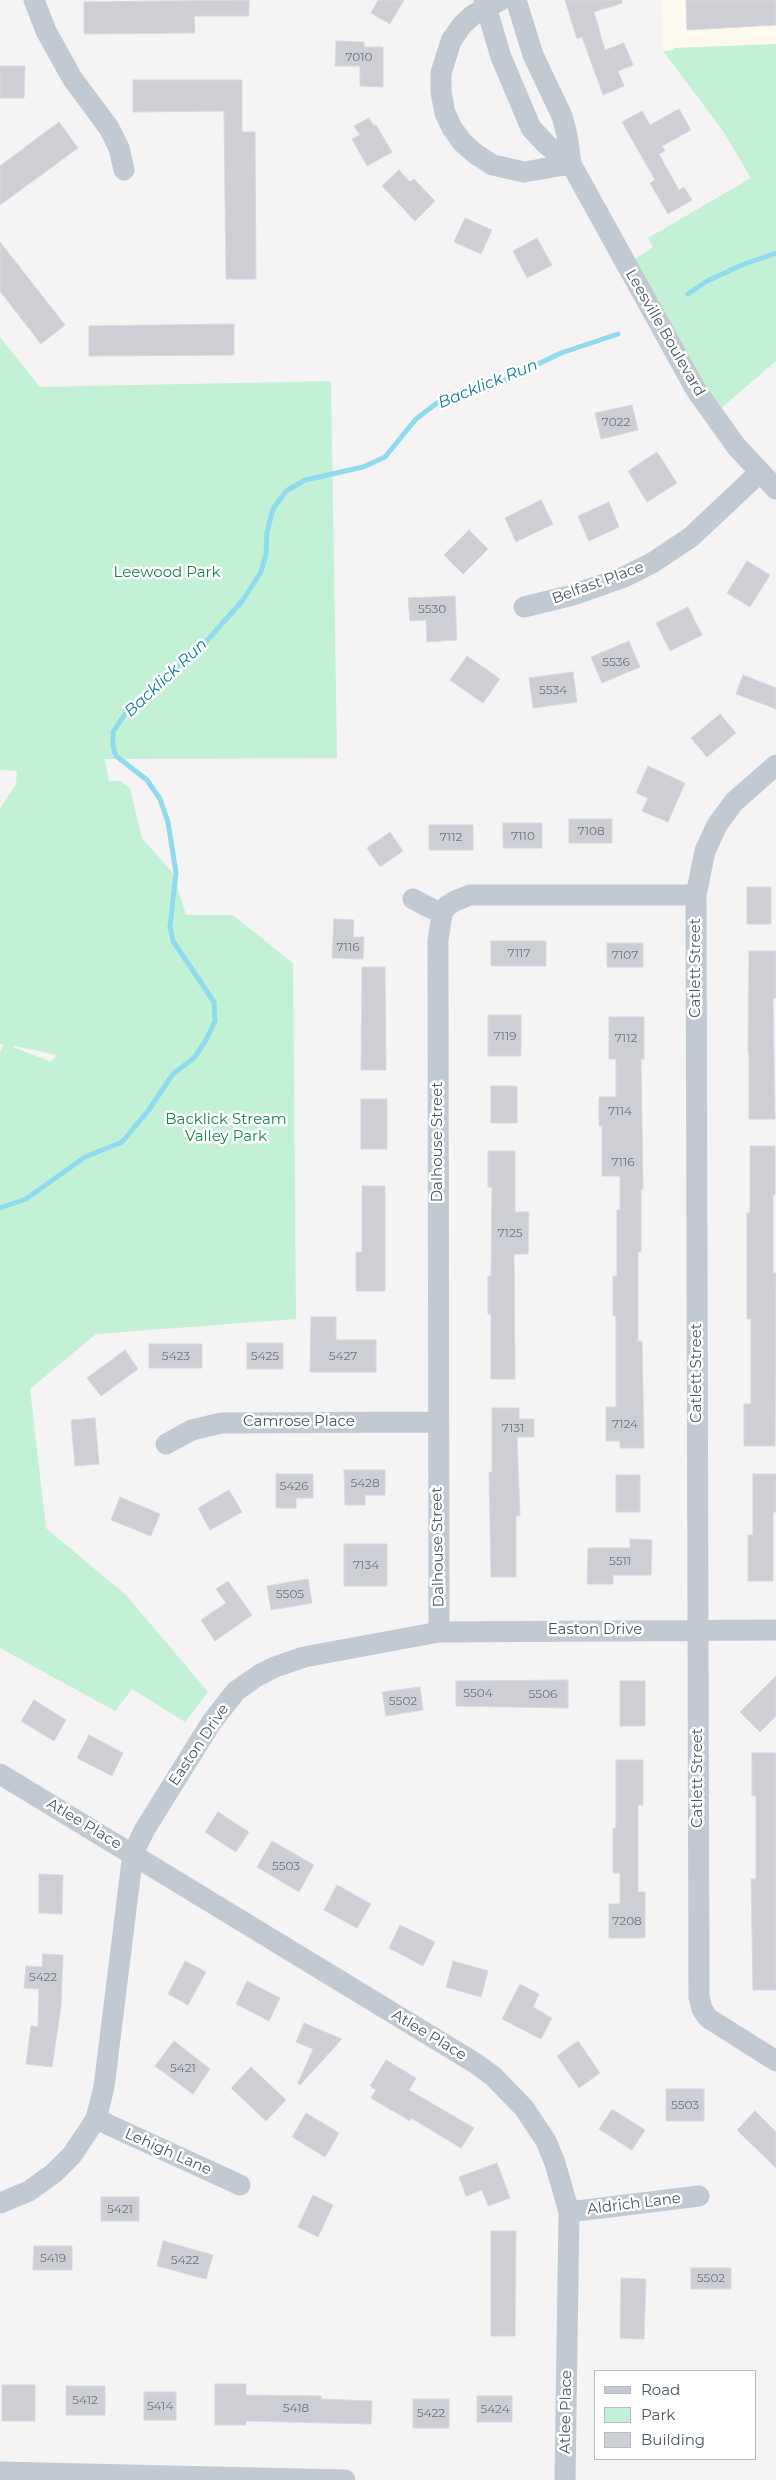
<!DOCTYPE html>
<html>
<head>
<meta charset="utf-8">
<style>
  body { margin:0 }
  #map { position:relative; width:776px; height:2480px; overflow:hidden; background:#f5f3f3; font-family:Montserrat,sans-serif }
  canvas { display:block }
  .legend { position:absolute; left:594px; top:2370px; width:162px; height:90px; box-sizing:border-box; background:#fff; border:1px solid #b7bbc0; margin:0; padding:6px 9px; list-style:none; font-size:15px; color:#4a5661 }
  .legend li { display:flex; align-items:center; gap:10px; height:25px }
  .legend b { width:25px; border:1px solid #b7bbc0 }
</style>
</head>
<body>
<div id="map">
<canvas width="776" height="2480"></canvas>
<ul class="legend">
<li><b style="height:6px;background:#c1cad2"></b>Road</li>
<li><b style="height:14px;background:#c3f1d5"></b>Park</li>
<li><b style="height:14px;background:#cdcfd5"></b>Building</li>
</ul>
</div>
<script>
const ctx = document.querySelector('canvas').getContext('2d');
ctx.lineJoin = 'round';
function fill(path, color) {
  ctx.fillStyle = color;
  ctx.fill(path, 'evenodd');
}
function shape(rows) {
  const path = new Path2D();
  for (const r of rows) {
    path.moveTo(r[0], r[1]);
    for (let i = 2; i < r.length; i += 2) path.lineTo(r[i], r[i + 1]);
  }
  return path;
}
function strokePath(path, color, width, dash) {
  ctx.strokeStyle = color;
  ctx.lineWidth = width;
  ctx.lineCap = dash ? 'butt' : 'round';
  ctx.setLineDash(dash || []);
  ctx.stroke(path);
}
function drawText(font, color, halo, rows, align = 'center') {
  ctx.font = font + ' Montserrat,sans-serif';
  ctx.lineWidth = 5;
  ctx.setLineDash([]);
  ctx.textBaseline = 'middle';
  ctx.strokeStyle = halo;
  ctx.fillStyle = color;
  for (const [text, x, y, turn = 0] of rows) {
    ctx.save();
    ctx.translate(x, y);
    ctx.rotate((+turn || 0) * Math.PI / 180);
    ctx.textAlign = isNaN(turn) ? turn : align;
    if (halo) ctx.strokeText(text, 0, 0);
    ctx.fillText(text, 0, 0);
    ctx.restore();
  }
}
fill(shape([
  [662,0,776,0,776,44,663,51]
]), '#fdf9ef');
fill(shape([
  [776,44,776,361,713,415,626,265,653,247,648,238,751,178,723,131,663,51,674,50,673,48],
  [0,337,40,387,331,381,337,758,105,759,109,781,120,781,130,788,142,838,173,873,186,915,233,915,293,963,296,1319,96,1334,30,1389,46,1528,126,1595,208,1692,185,1722,132,1689,115,1711,0,1648,0,1052,4,1045,0,1044,0,809,16,784,17,771,0,770],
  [13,1047,14,1046,57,1055,51,1062]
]), '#c3f1d5');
strokePath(shape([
  [688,294,707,281,742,265,776,253],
  [0,1208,26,1199,85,1157,122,1142,148,1111,173,1074,194,1058,206,1040,215,1021,214,1002,173,941,170,927,176,873,168,822,160,799,147,780,116,756,113,746,113,732,130,706,205,643,243,600,261,572,266,554,267,532,273,509,286,491,305,480,363,467,385,457,416,419,437,403,499,383,561,353,618,334]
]), '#90daee', 5);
const building = shape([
  [249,0,249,16,194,16,195,33,84,34,84,2,249,0],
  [378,0,404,0,390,24,371,13,378,0],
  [565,0,622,0,622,3,594,12,605,50,624,43,633,65,618,71,624,86,603,95,582,37,577,39,565,0],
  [686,0,776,0,776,25,687,30,686,0],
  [336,41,364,42,364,47,383,47,383,87,360,86,360,66,335,66,336,41],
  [0,66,25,66,24,98,0,98,0,66],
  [133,80,242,80,242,132,255,132,256,279,226,279,224,111,133,112,133,80],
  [679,109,691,130,662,146,665,151,659,154,679,190,684,187,692,200,668,214,650,183,655,180,622,122,642,111,650,125,679,109],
  [369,118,374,126,376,125,392,152,367,166,352,139,360,135,354,126,369,118],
  [59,122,78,148,0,205,0,166,59,122],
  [399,170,410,182,414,179,435,201,415,221,382,186,399,170],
  [465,218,492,230,481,254,454,242,465,218],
  [537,238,552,265,527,278,513,251,537,238],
  [0,242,65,325,41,344,0,291,0,242],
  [234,324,234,355,89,356,89,326,234,324],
  [632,405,638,430,601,439,595,413,632,405],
  [657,452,677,483,647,502,628,471,657,452],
  [541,500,553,524,516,542,505,518,541,500],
  [609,502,619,527,589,541,578,516,609,502],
  [469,530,488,549,463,574,444,555,469,530],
  [747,561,770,575,750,607,727,593,747,561],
  [455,596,457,640,427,642,426,620,410,621,408,598,455,596],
  [688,607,702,635,670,651,656,623,688,607],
  [629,641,640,667,602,683,591,657,629,641],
  [467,656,500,679,483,703,450,680,467,656],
  [573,672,577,702,533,708,529,678,573,672],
  [743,675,776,688,776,709,736,694,743,675],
  [720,714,736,733,707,757,691,738,720,714],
  [648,766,685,783,668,822,642,811,648,798,636,793,648,766],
  [569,819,612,819,612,843,569,843,569,819],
  [503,823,542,823,542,848,503,848,503,823],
  [429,825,473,825,473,850,429,850,429,825],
  [390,832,403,851,380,867,367,848,390,832],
  [747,887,771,887,771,924,747,924,747,887],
  [334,919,354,920,353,937,364,937,363,959,332,958,334,919],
  [491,941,546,941,546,966,491,966,491,941],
  [607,943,643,943,643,967,607,967,607,943],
  [749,951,776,951,776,998,773,998,775,1119,749,1119,749,1053,748,1053,749,951],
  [362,967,385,967,386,1070,361,1070,362,967],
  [488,1015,521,1015,521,1056,488,1056,488,1015],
  [609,1017,644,1017,644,1059,641,1059,643,1189,641,1189,641,1252,638,1252,638,1341,642,1341,644,1448,620,1448,620,1441,606,1441,606,1407,616,1407,616,1316,613,1316,613,1276,617,1276,617,1210,620,1210,620,1176,602,1176,602,1126,599,1126,599,1097,616,1097,616,1059,609,1059,609,1017],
  [491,1086,517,1086,517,1123,491,1123,491,1086],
  [361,1099,387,1099,387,1149,361,1149,361,1099],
  [750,1146,775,1146,775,1195,773,1195,773,1273,776,1273,775,1446,744,1446,744,1404,751,1404,751,1319,747,1319,747,1213,750,1213,750,1146],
  [488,1151,515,1151,515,1212,529,1212,528,1254,514,1254,515,1379,491,1379,491,1314,488,1314,488,1276,491,1276,492,1187,488,1187,488,1151],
  [362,1186,385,1186,385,1291,356,1291,356,1252,362,1252,362,1186],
  [311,1317,336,1317,336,1340,376,1340,376,1372,310,1372,311,1317],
  [247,1343,283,1343,283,1369,247,1369,247,1343],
  [149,1344,202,1344,202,1368,149,1368,149,1344],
  [125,1350,138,1369,101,1396,87,1378,125,1350],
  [492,1408,519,1408,519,1419,534,1419,534,1437,517,1437,520,1516,516,1516,516,1577,491,1577,489,1472,492,1472,492,1408],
  [95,1418,99,1464,75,1466,71,1420,95,1418],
  [344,1470,385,1470,385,1495,365,1495,365,1505,345,1505,344,1470],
  [276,1474,313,1474,313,1498,296,1498,296,1508,276,1508,276,1474],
  [753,1474,776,1474,776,1512,773,1512,773,1581,748,1581,748,1535,753,1535,753,1474],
  [616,1475,640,1475,640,1512,616,1512,616,1475],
  [229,1490,242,1512,210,1530,198,1508,229,1490],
  [120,1497,160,1514,151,1536,111,1520,120,1497],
  [630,1539,652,1540,651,1575,613,1575,613,1584,587,1584,588,1548,630,1548,630,1539],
  [344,1544,387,1544,387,1586,344,1586,344,1544],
  [308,1579,312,1603,271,1610,267,1586,308,1579],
  [228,1581,252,1615,215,1641,201,1620,226,1603,216,1589,228,1581],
  [776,1676,776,1716,760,1732,740,1712,776,1676],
  [568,1680,568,1708,456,1706,456,1681,568,1680],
  [620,1681,645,1681,645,1726,620,1726,620,1681],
  [420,1687,423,1710,386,1716,382,1692,420,1687],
  [34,1700,66,1720,54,1741,21,1721,34,1700],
  [89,1735,123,1753,112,1776,77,1758,89,1735],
  [752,1753,776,1753,776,1990,753,1990,751,1879,756,1879,756,1796,752,1796,752,1753],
  [616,1760,643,1760,643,1805,638,1805,638,1892,645,1892,645,1938,609,1938,609,1904,620,1904,620,1873,613,1873,613,1828,616,1828,616,1760],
  [218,1812,249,1832,236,1852,205,1832,218,1812],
  [272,1841,314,1865,299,1892,257,1867,272,1841],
  [39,1874,63,1875,62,1914,39,1913,39,1874],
  [337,1885,371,1904,357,1928,324,1910,337,1885],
  [400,1925,435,1942,423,1966,389,1948,400,1925],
  [43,1954,63,1955,61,2006,52,2067,26,2064,31,2026,38,2027,39,1989,24,1988,26,1966,42,1967,43,1954],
  [185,1961,206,1972,188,2005,168,1994,185,1961],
  [453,1961,488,1971,481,1997,446,1987,453,1961],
  [247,1981,280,1998,269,2021,236,2004,247,1981],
  [520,1984,539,1994,533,2007,552,2018,541,2039,502,2019,520,1984],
  [304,2023,342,2039,300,2085,298,2083,313,2049,296,2042,304,2023],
  [174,2041,210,2069,193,2094,155,2066,174,2041],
  [578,2041,600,2073,579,2088,557,2056,578,2041],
  [386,2060,416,2078,409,2090,474,2128,461,2148,411,2118,410,2121,371,2098,376,2090,370,2086,386,2060],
  [251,2067,286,2100,266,2121,231,2088,251,2067],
  [666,2089,704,2089,704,2121,666,2121,666,2089],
  [612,2109,645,2130,632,2150,599,2129,612,2109],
  [755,2111,776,2132,776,2168,737,2130,755,2111],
  [306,2113,339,2133,325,2157,292,2137,306,2113],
  [497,2163,510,2198,488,2206,482,2190,466,2196,459,2177,497,2163],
  [313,2195,333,2205,318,2237,298,2227,313,2195],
  [101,2197,139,2197,139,2221,101,2221,101,2197],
  [491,2231,516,2231,515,2336,491,2336,491,2231],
  [163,2241,213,2255,206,2279,157,2266,163,2241],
  [34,2246,72,2246,72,2270,33,2270,34,2246],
  [691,2268,731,2268,731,2289,691,2289,691,2268],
  [621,2278,646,2279,644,2339,620,2338,621,2278],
  [215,2384,246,2384,246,2395,321,2396,321,2399,372,2401,371,2424,246,2421,246,2425,215,2425,215,2384],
  [2,2385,35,2385,35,2421,2,2421,2,2385],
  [66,2386,105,2386,105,2415,66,2415,66,2386],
  [144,2392,176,2392,176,2420,144,2420,144,2392],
  [477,2396,512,2396,512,2422,477,2422,477,2396],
  [413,2399,449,2399,449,2428,413,2428,413,2399]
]);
fill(building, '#cdcfd5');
strokePath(building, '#d7d9de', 1);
strokePath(shape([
  [34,0,46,31,72,78,109,128,119,148,124,170],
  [484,0,501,57,531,128,547,145,571,164],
  [501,0,473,15,462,25,451,41,441,73,441,92,445,113,452,128,463,143,477,155,493,165,524,172,571,164],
  [516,0,533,55,562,116,567,135,571,164,696,390,736,446,776,489],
  [524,607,573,595,624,577,652,563,691,537,759,473],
  [776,765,734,802,717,825,705,851,696,895,699,1997,702,2009,708,2018,776,2061],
  [413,899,442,914],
  [166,1444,192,1430,221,1423,437,1422],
  [439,1632,438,941,442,914,447,906,455,901,470,895,696,895],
  [0,1774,475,2063,493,2076,524,2108,546,2141,555,2163,569,2212,565,2480],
  [96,2119,240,2185],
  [0,2203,29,2191,54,2173,72,2155,96,2119,104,2087,133,1853,145,1829,211,1723,236,1691,259,1675,275,1667,304,1657,439,1632,776,1630],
  [569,2212,699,2196],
  [0,2472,345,2480]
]), '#c1cad2', 21);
drawText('12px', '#6b747e', null, [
  ["7010",359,57],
  ["7022",616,422],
  ["5530",432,609],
  ["5536",616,662],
  ["5534",553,690],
  ["7108",591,831],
  ["7110",523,836],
  ["7112",451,837],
  ["7116",348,947],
  ["7117",519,953],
  ["7107",625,955],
  ["7119",505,1036],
  ["7112",626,1038],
  ["7114",620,1111],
  ["7116",623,1162],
  ["7125",510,1233],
  ["5423",176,1356],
  ["5425",265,1356],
  ["5427",343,1356],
  ["7124",625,1424],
  ["7131",513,1428],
  ["5428",365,1483],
  ["5426",294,1486],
  ["5511",620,1561],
  ["7134",366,1565],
  ["5505",290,1594],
  ["5504",478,1693],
  ["5506",543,1694],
  ["5502",403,1701],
  ["5503",286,1866],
  ["7208",627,1921],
  ["5422",43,1977],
  ["5421",183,2068],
  ["5503",685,2105],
  ["5421",120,2209],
  ["5419",53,2258],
  ["5422",185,2260],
  ["5502",711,2278],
  ["5412",85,2400],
  ["5414",160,2406],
  ["5418",296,2408],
  ["5424",495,2409],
  ["5422",431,2413]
]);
drawText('15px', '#4a5661', '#fff', [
  ["Leesville Boulevard",665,333,60],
  ["Belfast Place",598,583,-20],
  ["Catlett Street",696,968,-90],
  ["Dalhouse Street",438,1142,-90],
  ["Catlett Street",697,1373,-90],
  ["Camrose Place",299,1422],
  ["Dalhouse Street",438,1547,-91],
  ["Easton Drive",595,1630],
  ["Easton Drive",199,1745,-56],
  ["Catlett Street",698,1778,-90],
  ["Atlee Place",84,1824,31],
  ["Atlee Place",429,2035,31],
  ["Lehigh Lane",168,2152,24],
  ["Aldrich Lane",634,2204,-7],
  ["Atlee Place",566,2412,-89]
]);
drawText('15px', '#17864f', '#fff', [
  ["Leewood Park",167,573],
  ["Backlick Stream",226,1120],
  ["Valley Park",226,1137]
]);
drawText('italic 16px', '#0c7c9b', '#fff', [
  ["Backlick Run",488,384,-22],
  ["Backlick Run",166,678,-43]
]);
</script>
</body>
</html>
